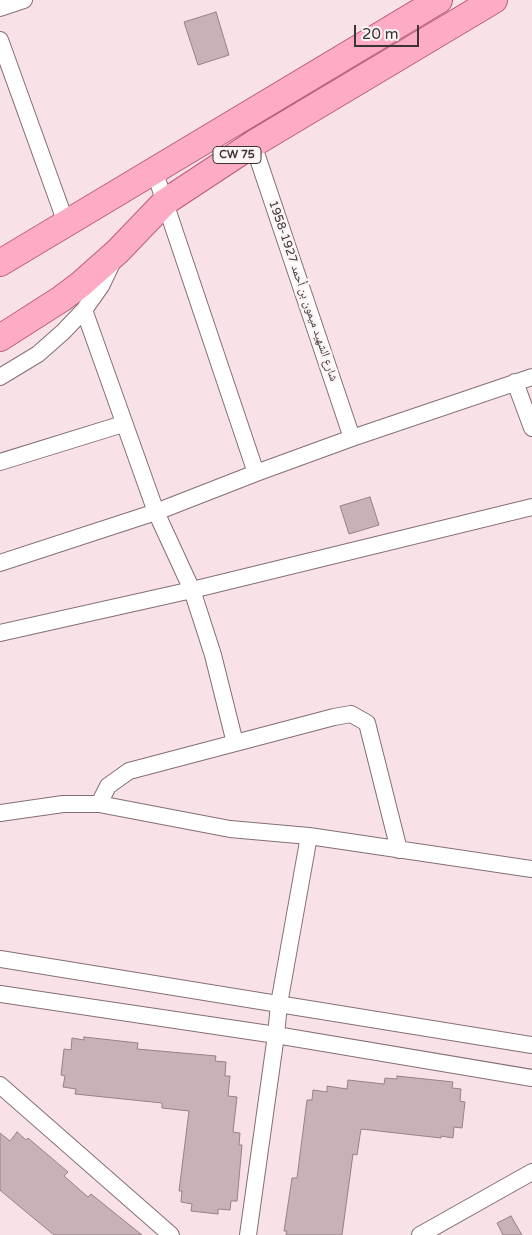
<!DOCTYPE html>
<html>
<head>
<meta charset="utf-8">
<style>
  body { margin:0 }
  #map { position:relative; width:532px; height:1235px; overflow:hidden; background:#f9e2e7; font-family:"Varela Round",sans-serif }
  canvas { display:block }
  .scale { position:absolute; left:354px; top:25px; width:65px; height:22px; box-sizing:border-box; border:2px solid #3b3234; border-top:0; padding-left:6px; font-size:15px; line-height:18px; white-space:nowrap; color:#3b3234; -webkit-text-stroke:4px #fdf4f6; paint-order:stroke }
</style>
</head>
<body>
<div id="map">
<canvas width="532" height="1235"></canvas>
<div class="scale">20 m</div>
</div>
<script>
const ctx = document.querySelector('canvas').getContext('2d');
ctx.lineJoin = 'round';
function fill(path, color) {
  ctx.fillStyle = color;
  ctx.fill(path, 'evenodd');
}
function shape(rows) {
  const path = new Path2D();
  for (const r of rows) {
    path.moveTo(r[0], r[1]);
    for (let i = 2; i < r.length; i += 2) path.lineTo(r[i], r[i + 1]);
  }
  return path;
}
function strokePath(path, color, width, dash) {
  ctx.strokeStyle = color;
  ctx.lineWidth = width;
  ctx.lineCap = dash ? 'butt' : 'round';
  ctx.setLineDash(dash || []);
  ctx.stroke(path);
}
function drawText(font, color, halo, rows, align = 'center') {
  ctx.font = font + ' "Varela Round","Noto Naskh Arabic",sans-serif';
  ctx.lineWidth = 5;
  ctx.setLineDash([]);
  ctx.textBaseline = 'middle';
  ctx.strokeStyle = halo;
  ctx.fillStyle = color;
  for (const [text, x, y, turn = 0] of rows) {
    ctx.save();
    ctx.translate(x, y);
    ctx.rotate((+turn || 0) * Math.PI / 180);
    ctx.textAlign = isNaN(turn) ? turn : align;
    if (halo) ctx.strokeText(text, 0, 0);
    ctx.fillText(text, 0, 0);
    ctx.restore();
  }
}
const building = shape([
  [216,12,229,55,198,65,184,22,216,12],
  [370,497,379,525,349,534,340,506,370,497],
  [84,1037,138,1043,137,1049,216,1056,215,1061,226,1062,225,1076,230,1076,228,1096,237,1097,233,1132,240,1133,239,1145,242,1145,237,1201,231,1201,230,1210,218,1209,218,1214,191,1211,192,1204,181,1202,182,1191,179,1191,189,1111,162,1108,162,1103,75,1094,76,1089,63,1087,65,1076,61,1075,64,1049,71,1050,72,1038,84,1040,84,1037],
  [397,1076,453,1082,452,1088,461,1089,460,1101,465,1102,462,1128,454,1127,453,1138,441,1136,441,1138,361,1129,357,1155,353,1154,342,1235,286,1235,287,1231,284,1231,292,1178,297,1178,307,1100,312,1100,313,1090,327,1092,327,1086,347,1089,348,1080,384,1084,385,1078,397,1079,397,1076],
  [17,1132,26,1140,28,1138,68,1172,64,1176,88,1197,91,1194,142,1235,54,1235,19,1206,0,1190,0,1133,10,1141,17,1132],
  [511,1216,522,1235,503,1235,497,1223,511,1216]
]);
fill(building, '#c8b2b6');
strokePath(building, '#968286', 1);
const minor = shape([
  [0,8,24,0],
  [0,40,66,223],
  [253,144,352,438],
  [154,170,256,473],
  [84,310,156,512,192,590,213,655,235,743],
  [0,377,38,354,63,332,84,310,101,286,112,263],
  [515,382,532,428],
  [0,462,123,424],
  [0,563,156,512,256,473,352,438,532,377],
  [0,633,192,590,532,507],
  [99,804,108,786,129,771,334,717,351,714,367,723,399,850],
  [0,813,63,804,99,804,230,829,309,836,532,869],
  [0,959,532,1045],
  [0,994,276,1035,532,1078],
  [0,1085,171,1235],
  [248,1235,276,1035,279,1004,309,836],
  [420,1235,532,1172]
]);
const primary = shape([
  [0,263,439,0],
  [0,338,61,299,81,284,118,251,165,202,253,144,494,0]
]);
strokePath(minor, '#836f73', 18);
strokePath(primary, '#b95e79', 28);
strokePath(minor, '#fff', 16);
strokePath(primary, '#feacc5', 26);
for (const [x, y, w] of [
  [237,155,48]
]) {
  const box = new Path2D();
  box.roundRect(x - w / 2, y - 8.5, w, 17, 4);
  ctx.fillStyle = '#fdf4f6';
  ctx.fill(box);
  strokePath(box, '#3b3234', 1);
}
drawText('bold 11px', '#3b3234', null, [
  ["CW 75",237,155]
]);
drawText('12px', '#3b3234', '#fdf4f6', [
  ["شارع الشهيد ميمون بن أحمد 1927-1958",303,291,71]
]);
</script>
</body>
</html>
